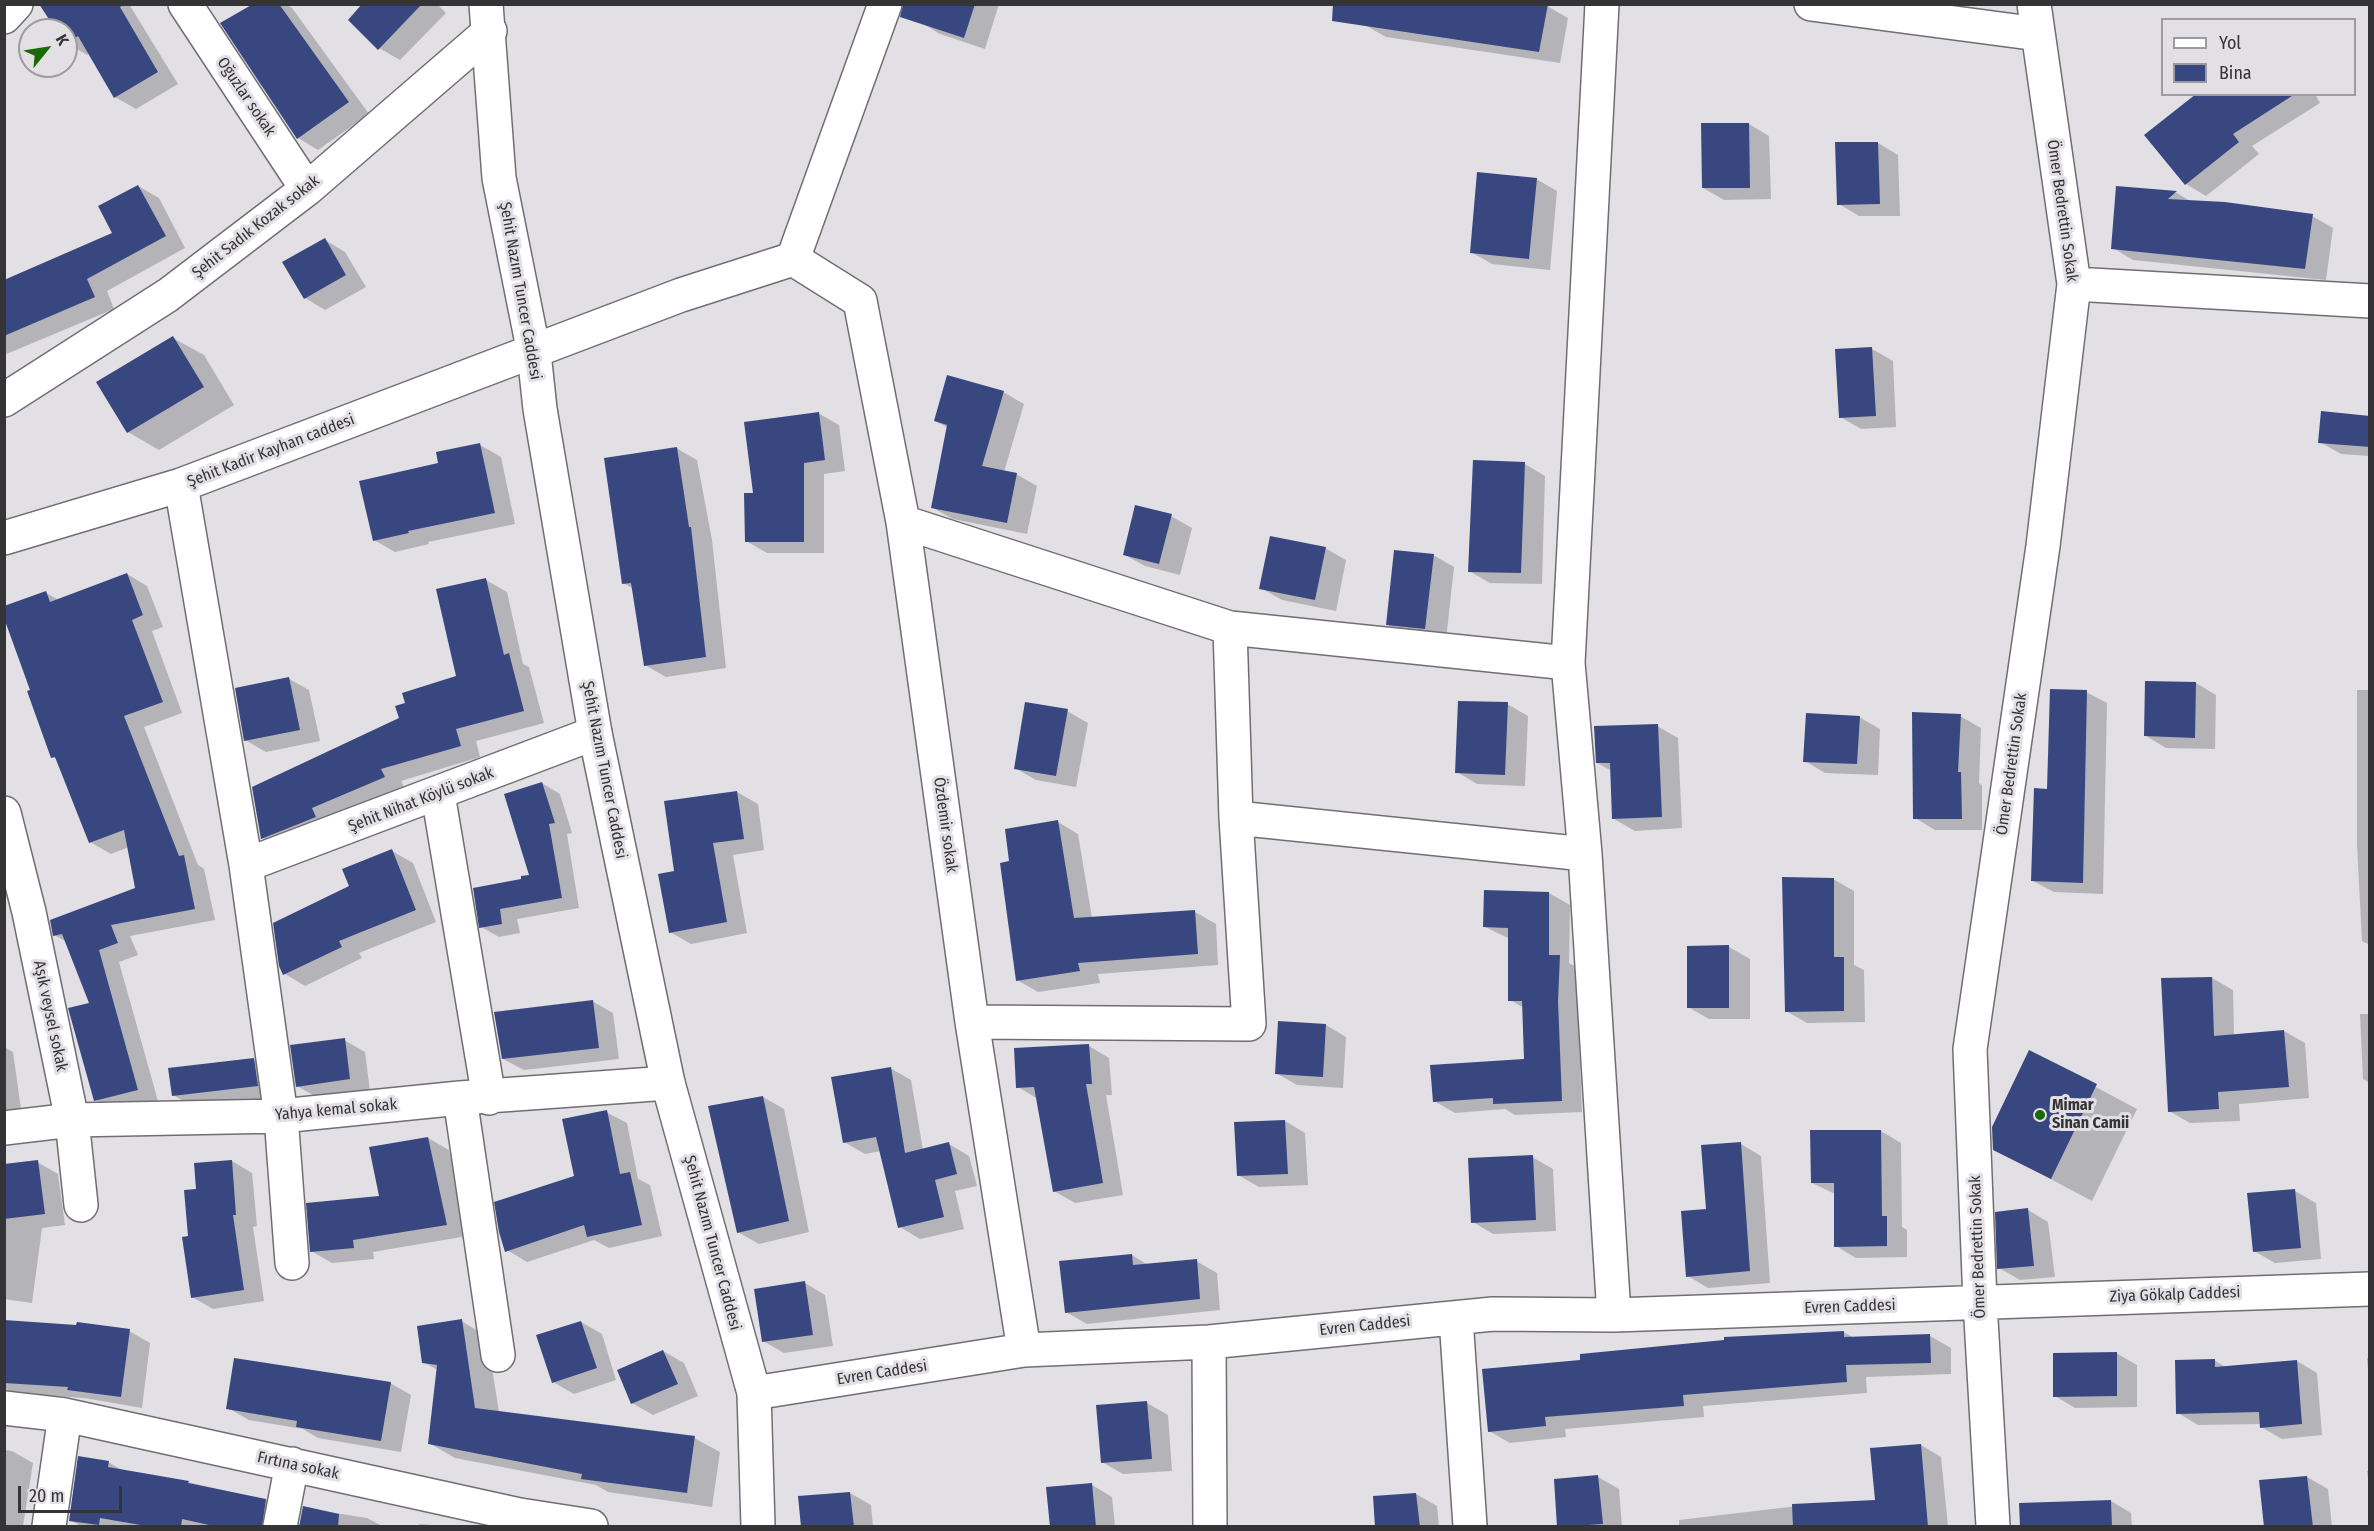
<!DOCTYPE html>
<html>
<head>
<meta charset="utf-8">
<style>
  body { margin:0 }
  #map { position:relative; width:2374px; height:1531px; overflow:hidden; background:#e2e0e5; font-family:"Fira Sans Condensed",sans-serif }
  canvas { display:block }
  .frame { position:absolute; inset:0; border:6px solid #343436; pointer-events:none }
  .legend { position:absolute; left:2161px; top:18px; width:195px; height:78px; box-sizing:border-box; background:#e2e0e5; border:2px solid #9c9b9f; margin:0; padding:8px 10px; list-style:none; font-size:18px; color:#343436 }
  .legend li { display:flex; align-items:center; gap:12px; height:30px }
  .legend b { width:30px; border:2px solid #9c9b9f }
  .north { position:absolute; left:18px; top:18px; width:60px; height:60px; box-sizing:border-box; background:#e2e0e5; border:2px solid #9c9b9f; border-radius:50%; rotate:60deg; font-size:16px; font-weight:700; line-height:24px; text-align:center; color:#343436 }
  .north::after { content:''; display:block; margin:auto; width:21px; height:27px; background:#1b6806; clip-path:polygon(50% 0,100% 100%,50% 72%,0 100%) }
  .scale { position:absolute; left:18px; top:1486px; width:104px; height:27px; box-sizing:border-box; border:3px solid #343436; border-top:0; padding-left:8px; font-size:18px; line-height:21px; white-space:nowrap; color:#343436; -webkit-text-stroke:4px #e2e0e5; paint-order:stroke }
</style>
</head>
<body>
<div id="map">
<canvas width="2374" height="1531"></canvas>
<div class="frame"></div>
<ul class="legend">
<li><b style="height:8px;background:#fff"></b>Yol</li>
<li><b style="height:16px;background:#38477f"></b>Bina</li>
</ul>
<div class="north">K</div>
<div class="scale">20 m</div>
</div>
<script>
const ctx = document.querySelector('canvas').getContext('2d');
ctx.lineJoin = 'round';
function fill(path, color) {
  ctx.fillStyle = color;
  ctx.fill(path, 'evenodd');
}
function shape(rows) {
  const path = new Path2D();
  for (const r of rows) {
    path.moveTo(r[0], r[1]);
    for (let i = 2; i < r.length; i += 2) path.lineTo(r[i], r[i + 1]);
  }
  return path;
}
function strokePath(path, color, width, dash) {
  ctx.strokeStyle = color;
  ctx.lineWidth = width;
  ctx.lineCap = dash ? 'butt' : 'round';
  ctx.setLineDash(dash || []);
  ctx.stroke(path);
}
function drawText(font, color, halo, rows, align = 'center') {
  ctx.font = font + ' "Fira Sans Condensed",sans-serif';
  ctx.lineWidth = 6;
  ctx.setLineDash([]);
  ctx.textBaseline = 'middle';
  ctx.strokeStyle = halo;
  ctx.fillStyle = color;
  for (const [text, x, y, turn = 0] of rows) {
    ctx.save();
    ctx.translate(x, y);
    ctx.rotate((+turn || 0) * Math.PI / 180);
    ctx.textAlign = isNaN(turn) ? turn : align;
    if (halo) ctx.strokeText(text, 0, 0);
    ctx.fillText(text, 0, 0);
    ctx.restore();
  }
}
fill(shape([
  [55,4,129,4,178,84,136,109,115,97,90,53,87,55,67,43,66,30,58,30],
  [256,4,286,4,292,8,369,114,318,150,298,138],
  [364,4,437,4,446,13,400,60,379,48],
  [925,4,999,4,985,49,940,34,920,22],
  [1547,6,1568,18,1560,63,1386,37,1365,25],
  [2198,94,2315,94,2320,103,2252,146,2259,154,2206,196,2186,184],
  [1749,124,1769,136,1771,199,1724,200,1703,188],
  [1878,143,1898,155,1900,216,1859,216,1839,204],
  [1536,179,1557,191,1550,270,1492,264,1471,252],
  [138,186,159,198,185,248,107,291,114,309,4,355,4,282,114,234],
  [2117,188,2177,193,2192,202,2312,216,2333,228,2326,280,2133,260,2113,248],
  [325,240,345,252,366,287,325,310,305,298],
  [173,338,204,355,234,405,159,450,128,432],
  [1872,349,1893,361,1896,427,1861,429,1840,417],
  [1003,392,1024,404,1004,472,1016,474,1037,486,1027,534,953,519,933,508,948,428,936,421],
  [818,413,839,425,845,471,824,474,824,553,767,553,746,541,755,495],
  [2370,417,2370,456,2341,454,2320,442],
  [480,445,501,457,515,524,428,542,429,544,395,552,374,540,440,464],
  [676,448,697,460,712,540,726,668,666,677,645,665,634,589,623,583],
  [1525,464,1545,476,1542,584,1490,583,1469,571],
  [1171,516,1192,528,1180,575,1145,566,1125,555],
  [1325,548,1346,560,1336,611,1282,600,1261,588],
  [1433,555,1454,567,1446,640,1409,636,1388,625],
  [127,574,147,586,163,627,152,631,182,713,144,727,198,865,204,869,215,920,130,936,138,955,119,962,158,1101,116,1112,96,1100,91,1004,67,942,54,935,137,889,129,847,111,854,90,842,58,760,53,757,32,691,46,593,59,600],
  [486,580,507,592,523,664,529,667,544,723,476,741,480,757,401,781,405,789,283,850,262,838,401,719,458,677],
  [289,679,309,690,320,741,266,752,245,740],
  [2196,683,2216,695,2215,749,2166,748,2146,736],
  [2357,690,2370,690,2370,945,2362,941,2357,844],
  [2086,692,2107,703,2103,894,2054,892,2033,881,2049,790],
  [1507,704,1528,716,1525,786,1477,784,1457,772],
  [1067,711,1088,723,1076,787,1036,780,1015,768],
  [1960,716,1981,728,1979,783,1982,785,1982,830,1935,830,1915,818],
  [1859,717,1880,729,1878,775,1825,773,1805,761],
  [1657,726,1678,738,1682,828,1635,831,1614,819,1612,771,1597,763],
  [542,783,560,794,572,833,567,834,579,908,517,919,520,933,499,937,481,927,531,876],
  [737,792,758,804,764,850,733,855,747,933,691,944,670,932,675,872],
  [1058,822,1078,834,1092,918,1195,912,1216,924,1218,965,1098,974,1100,983,1038,992,1017,980,1011,863],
  [392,851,413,863,436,922,359,953,362,958,305,986,285,974,351,887],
  [1833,879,1854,891,1854,965,1864,970,1865,1022,1807,1023,1786,1011],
  [1486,892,1549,893,1570,905,1569,963,1580,969,1578,1013,1582,1112,1515,1115,1505,1109,1455,1113,1434,1101,1526,1060,1524,1008,1510,1000,1510,939,1485,927],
  [1688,947,1729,947,1750,959,1750,1019,1709,1019,1688,1007],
  [2212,978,2233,990,2234,1035,2284,1031,2305,1043,2309,1098,2239,1104,2240,1121,2190,1123,2169,1111,2163,980],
  [592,1001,613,1013,619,1059,524,1070,503,1059],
  [2360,1014,2370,1014,2370,1083,2363,1079],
  [1326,1025,1346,1037,1343,1088,1297,1085,1276,1073],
  [344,1040,365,1052,370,1091,318,1098,297,1086],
  [1089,1046,1109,1058,1112,1095,1106,1095,1123,1195,1075,1203,1054,1191,1038,1099,1018,1087],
  [4,1047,13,1052,21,1109,4,1112],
  [2030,1052,2137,1109,2092,1201,1994,1149],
  [254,1060,274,1072,278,1097,194,1107,173,1095],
  [890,1068,911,1080,923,1150,949,1144,969,1156,977,1186,955,1191,964,1229,920,1239,900,1227,881,1151,865,1154,844,1142],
  [763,1097,784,1109,809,1232,759,1244,738,1232],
  [606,1112,627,1123,638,1179,650,1185,662,1236,609,1248,594,1240,527,1262,507,1250,575,1177],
  [1285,1121,1305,1133,1308,1185,1259,1187,1238,1175],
  [1881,1131,1901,1143,1902,1227,1907,1230,1907,1257,1856,1258,1836,1246,1835,1194,1812,1183],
  [428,1138,449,1150,467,1236,373,1252,374,1259,332,1263,311,1251,381,1197],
  [1741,1144,1761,1156,1770,1283,1708,1288,1688,1276,1708,1210],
  [1532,1157,1553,1169,1556,1231,1493,1234,1473,1222],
  [232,1161,252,1173,257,1226,253,1227,264,1301,213,1309,192,1297,190,1238,198,1190],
  [37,1162,58,1174,65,1225,42,1228,32,1303,4,1299,4,1166],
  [2295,1191,2316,1203,2321,1259,2275,1263,2254,1251],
  [2028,1210,2048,1222,2055,1277,2020,1280,1999,1268],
  [1132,1255,1148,1265,1196,1261,1217,1273,1220,1310,1087,1324,1066,1312],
  [805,1283,825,1295,833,1346,784,1353,763,1341],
  [4,1321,129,1331,150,1343,142,1408,84,1398,13,1393,4,1388],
  [461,1321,487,1336,499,1412,694,1438,720,1452,712,1507,608,1492,596,1485,455,1458,429,1443,438,1370,423,1362],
  [581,1322,602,1334,616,1380,574,1394,553,1382],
  [1844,1332,1854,1338,1930,1336,1951,1348,1951,1374,1866,1377,1867,1393,1703,1406,1704,1417,1565,1429,1566,1437,1510,1443,1489,1431,1582,1361],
  [663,1351,684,1363,698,1396,653,1415,632,1403],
  [2116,1353,2137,1365,2137,1407,2075,1408,2055,1396],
  [2367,1358,2370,1358,2370,1395],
  [2214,1360,2227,1368,2297,1361,2317,1373,2322,1435,2282,1439,2261,1427,2261,1424,2198,1425,2178,1413],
  [390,1383,411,1395,401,1452,318,1438,303,1429,249,1420,228,1408],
  [1147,1403,1168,1415,1172,1471,1123,1474,1102,1462],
  [1921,1445,1941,1457,1948,1526,1679,1526,1679,1520,1806,1505,1876,1501],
  [4,1450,12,1451,33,1463,23,1526,4,1526],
  [108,1462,124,1471,188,1482,266,1500,286,1512,283,1526,81,1526,70,1520],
  [2367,1471,2370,1471,2370,1493],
  [1598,1477,1619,1489,1622,1526,1558,1526],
  [2307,1477,2328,1489,2332,1526,2265,1526,2261,1481],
  [1092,1485,1112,1497,1115,1526,1052,1526],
  [850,1493,871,1505,873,1526,802,1526],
  [1416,1494,1437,1506,1439,1526,1377,1526],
  [2111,1501,2131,1513,2132,1526,2056,1526],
  [304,1508,367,1518,382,1526,301,1526],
  [419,1524,442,1526,419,1526]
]), '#0003');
fill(shape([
  [39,4,124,4,120,7,158,72,114,98,78,36,66,44,66,30,56,30],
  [253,4,279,4,349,102,297,139,220,23],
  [362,4,422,4,378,50,348,20],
  [903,4,975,4,964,38,900,17],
  [1333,4,1548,4,1539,52,1332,21],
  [2196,94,2295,94,2233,134,2239,142,2185,185,2144,135],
  [1701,123,1749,123,1750,188,1702,188],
  [1835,142,1878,142,1880,204,1837,205],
  [1477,172,1537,178,1529,259,1470,253],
  [138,185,166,236,87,279,95,297,4,336,4,280,112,233,98,206],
  [2116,186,2177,191,2168,199,2225,202,2313,214,2305,269,2111,249],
  [325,238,346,275,304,299,282,262],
  [173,336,204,387,127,433,96,382],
  [1872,347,1876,416,1839,418,1835,349],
  [947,375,1004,391,982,466,1017,473,1007,523,931,508,947,425,934,421],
  [2321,411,2370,416,2370,447,2318,443],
  [819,412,825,460,804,463,804,542,745,542,744,493,753,493,744,422],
  [480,443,495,513,408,531,409,533,373,541,359,481,438,463,436,452],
  [677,447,689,527,691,527,706,657,644,666,631,583,622,584,604,458],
  [1473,460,1525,462,1521,573,1468,572],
  [1135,505,1172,514,1159,564,1123,555],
  [1270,536,1326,547,1315,600,1259,589],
  [1394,550,1434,554,1425,629,1386,625],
  [127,573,143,615,132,620,163,702,124,716,179,856,184,855,195,909,111,925,118,943,99,950,138,1090,94,1101,68,1008,89,1003,62,934,53,936,50,920,135,888,124,830,89,843,55,757,51,758,27,691,30,690,4,618,4,606,46,591,50,602],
  [486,578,504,655,509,653,524,711,456,729,461,746,381,769,385,777,312,808,316,817,261,839,252,787,399,718,395,706,405,703,402,693,456,676,436,589],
  [289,677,300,730,244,741,235,688],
  [2145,681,2196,682,2195,738,2144,736],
  [2050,689,2087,690,2083,883,2031,881,2034,788,2047,789],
  [1458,701,1508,702,1505,775,1455,773],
  [1025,702,1068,709,1056,776,1014,769],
  [1912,712,1961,714,1958,772,1961,772,1962,819,1913,819],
  [1806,713,1860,716,1857,764,1803,762],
  [1658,724,1662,817,1612,819,1610,763,1596,763,1594,726],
  [542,782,555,823,549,824,562,898,500,909,502,924,479,928,473,888,521,879,521,876,529,875,504,794],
  [737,791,744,839,713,843,727,922,669,933,658,874,674,871,664,801],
  [1058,820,1074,918,1195,910,1198,954,1078,963,1080,971,1016,981,1000,863,1009,861,1005,829],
  [392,849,416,910,339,941,342,947,283,975,279,966,273,923,349,886,342,869],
  [1782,877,1834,878,1834,957,1844,957,1844,1011,1785,1012],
  [1484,890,1549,892,1549,955,1560,955,1558,1001,1562,1101,1493,1104,1493,1098,1433,1102,1430,1065,1524,1059,1522,1001,1508,1001,1508,928,1483,927],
  [1729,945,1729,1008,1687,1008,1687,946],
  [2212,977,2214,1036,2284,1030,2289,1087,2218,1092,2219,1109,2168,1112,2161,978],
  [593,1000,599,1048,502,1059,494,1012],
  [1278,1021,1326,1024,1323,1077,1275,1074],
  [345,1038,350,1079,296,1087,290,1045],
  [1089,1044,1092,1084,1086,1084,1103,1183,1053,1192,1034,1087,1016,1088,1014,1048],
  [2029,1050,2097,1084,2051,1179,1993,1150,1992,1127],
  [254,1058,258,1086,172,1096,168,1068],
  [891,1067,905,1153,949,1142,957,1174,935,1180,944,1217,898,1228,876,1137,843,1143,831,1077],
  [763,1096,789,1221,737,1233,708,1106],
  [607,1110,620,1174,630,1172,642,1225,587,1237,584,1225,505,1252,499,1232,494,1202,574,1176,562,1119],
  [1285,1120,1288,1174,1237,1176,1234,1122],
  [1810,1130,1881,1130,1882,1216,1887,1216,1887,1246,1834,1247,1834,1183,1811,1183],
  [428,1137,447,1225,353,1240,354,1248,310,1252,306,1203,379,1196,369,1147],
  [1741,1142,1750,1271,1686,1277,1681,1211,1706,1209,1701,1145],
  [1533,1155,1536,1220,1471,1223,1468,1158],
  [38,1160,45,1214,4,1219,4,1164],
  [232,1160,236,1215,233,1215,244,1290,191,1298,182,1237,188,1236,184,1190,196,1189,194,1163],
  [2295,1189,2301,1248,2253,1252,2247,1193],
  [2028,1208,2034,1266,1997,1269,1995,1212],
  [1132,1254,1133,1265,1197,1259,1200,1299,1065,1313,1059,1261],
  [805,1281,813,1335,762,1342,754,1289],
  [462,1319,475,1408,695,1436,687,1493,581,1479,582,1474,428,1444,437,1365,422,1363,417,1326],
  [4,1320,76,1325,77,1322,130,1329,121,1397,67,1390,68,1387,4,1383],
  [581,1321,597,1368,552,1383,536,1335],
  [1844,1331,1844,1337,1930,1334,1931,1363,1846,1365,1847,1382,1683,1395,1684,1406,1545,1417,1546,1426,1488,1432,1482,1369,1580,1360,1580,1354,1724,1340,1724,1337],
  [663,1350,678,1384,631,1404,617,1370],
  [2117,1352,2117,1396,2053,1397,2053,1353],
  [234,1358,391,1382,381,1441,296,1427,297,1421,226,1409],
  [2215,1359,2215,1367,2297,1360,2302,1424,2260,1428,2259,1412,2176,1414,2175,1360],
  [1147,1401,1152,1459,1101,1463,1096,1405],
  [1921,1444,1928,1527,1793,1527,1792,1504,1875,1500,1870,1448],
  [78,1456,109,1461,108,1467,189,1481,188,1483,266,1499,262,1527,218,1527,182,1519,181,1527,152,1527,100,1518,99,1525,69,1521],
  [1598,1475,1603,1524,1557,1527,1554,1479],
  [2307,1476,2313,1527,2264,1527,2259,1480],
  [1092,1483,1096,1527,1050,1527,1046,1487],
  [850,1492,854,1527,801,1527,798,1496],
  [1416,1493,1420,1527,1375,1527,1373,1496],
  [2111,1500,2112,1527,2020,1527,2019,1503],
  [303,1506,339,1514,338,1527,299,1527]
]), '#38477f');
const minor = shape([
  [185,4,307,189],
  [1602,4,1568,663,1585,854,1614,1315],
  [1811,4,2038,34],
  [4,17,16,4],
  [793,259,885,4],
  [2074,284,2370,301],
  [4,400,168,295,307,189,490,31],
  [181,485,246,865,281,1116,292,1263],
  [903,522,1230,628,1568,663],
  [4,538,181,485,681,295,793,259,860,301,903,522,972,1022,1024,1350],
  [438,794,489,1098],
  [4,813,29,912,72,1120,81,1205],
  [1236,818,1585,854],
  [246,865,595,733],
  [972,1022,1249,1024,1236,818,1230,628],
  [460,1098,498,1355],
  [4,1128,72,1120,281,1116,460,1098,668,1083],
  [1456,1318,1470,1526],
  [1209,1342,1210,1526],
  [754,1393,1024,1350,1209,1342,1493,1314,1614,1315,2370,1289],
  [4,1408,65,1415,520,1515,591,1526],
  [49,1526,65,1415],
  [280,1526,292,1464],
  [1993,1526,1980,1302,1970,1049,2043,546,2074,284,2034,4]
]);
const tertiary = shape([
  [486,4,499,178,534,353,540,409,595,733,668,1083,754,1393,758,1526]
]);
strokePath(minor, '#706e72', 36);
strokePath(tertiary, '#706e72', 36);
strokePath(minor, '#fff', 33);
strokePath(tertiary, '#fff', 33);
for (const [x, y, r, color] of [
  [2040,1115,6,"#1b6806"]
]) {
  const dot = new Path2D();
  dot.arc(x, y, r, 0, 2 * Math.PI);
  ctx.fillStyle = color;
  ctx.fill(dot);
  strokePath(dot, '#e2e0e5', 2);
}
drawText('16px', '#343436', '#e2e0e5', [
  ["Oğuzlar sokak",246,97,56],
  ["Ömer Bedrettin Sokak",2062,211,82],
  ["Şehit Sadık Kozak sokak",256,227,-38],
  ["Şehit Nazım Tuncer Caddesi",520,291,80],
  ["Şehit Kadir Kayhan caddesi",271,451,-21],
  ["Ömer Bedrettin Sokak",2012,764,-82],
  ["Şehit Nazım Tuncer Caddesi",604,770,79],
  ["Şehit Nihat Köylü sokak",421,800,-21],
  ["Özdemir sokak",945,825,82],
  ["Aşık veysel sokak",50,1016,78],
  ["Yahya kemal sokak",336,1110,-5],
  ["Şehit Nazım Tuncer Caddesi",712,1243,75],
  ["Ömer Bedrettin Sokak",1978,1247,-92],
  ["Ziya Gökalp Caddesi",2175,1295,-2],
  ["Evren Caddesi",1850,1307,-2],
  ["Evren Caddesi",1365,1326,-6],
  ["Evren Caddesi",882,1373,-9],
  ["Fırtına sokak",298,1466,12]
]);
drawText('bold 16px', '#343436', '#e2e0e5', [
  ["Mimar",2052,1106],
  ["Sinan Camii",2052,1124]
], 'left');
</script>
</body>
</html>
